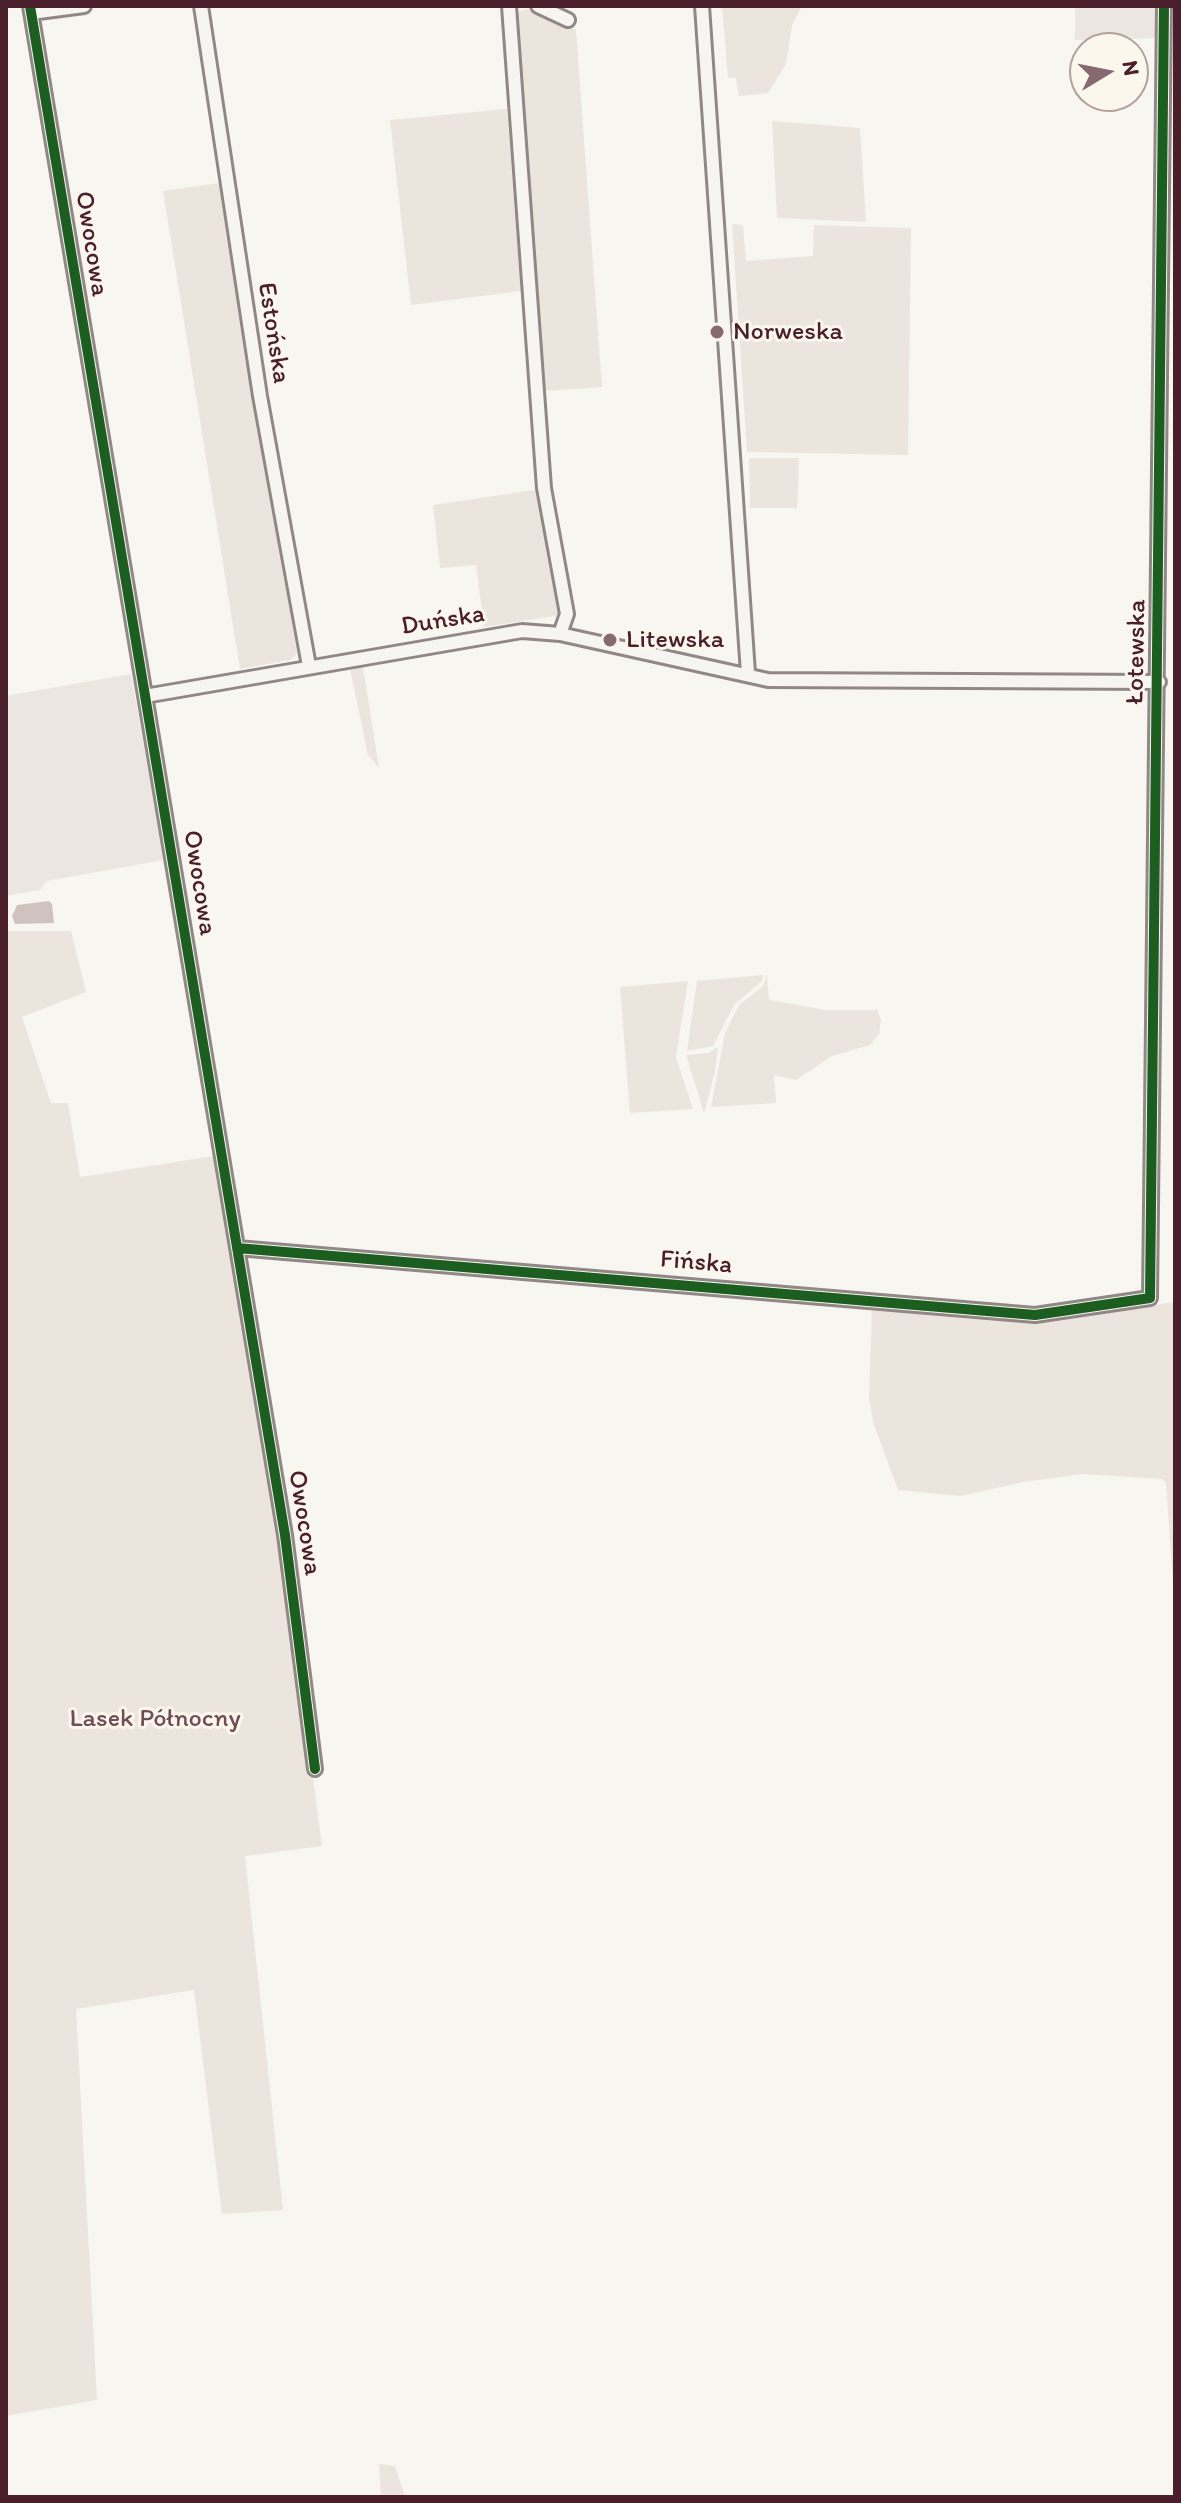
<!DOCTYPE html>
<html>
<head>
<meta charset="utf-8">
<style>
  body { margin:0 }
  #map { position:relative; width:1181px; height:2503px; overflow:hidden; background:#f8f6f0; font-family:Itim,sans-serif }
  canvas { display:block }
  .frame { position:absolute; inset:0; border:8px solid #4a1f2b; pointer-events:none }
  .north { position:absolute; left:1069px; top:32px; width:80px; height:80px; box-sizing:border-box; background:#fbf7ec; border:2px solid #b4a19f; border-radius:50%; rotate:80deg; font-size:22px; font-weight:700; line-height:32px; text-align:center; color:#4a1f2b }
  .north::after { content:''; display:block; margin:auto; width:28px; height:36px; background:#876a70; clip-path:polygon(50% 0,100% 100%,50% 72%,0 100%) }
</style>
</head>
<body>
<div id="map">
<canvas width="1181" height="2503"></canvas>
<div class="frame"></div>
<div class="north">N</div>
</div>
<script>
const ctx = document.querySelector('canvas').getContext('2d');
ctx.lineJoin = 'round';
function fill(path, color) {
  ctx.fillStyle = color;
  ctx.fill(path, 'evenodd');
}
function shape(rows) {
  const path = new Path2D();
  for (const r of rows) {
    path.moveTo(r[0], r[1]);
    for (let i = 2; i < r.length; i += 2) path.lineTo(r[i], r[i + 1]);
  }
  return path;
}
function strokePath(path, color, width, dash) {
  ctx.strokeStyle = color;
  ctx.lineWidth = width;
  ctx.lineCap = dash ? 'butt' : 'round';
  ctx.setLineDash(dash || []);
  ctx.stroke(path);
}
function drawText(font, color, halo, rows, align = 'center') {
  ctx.font = font + ' Itim,sans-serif';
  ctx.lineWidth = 6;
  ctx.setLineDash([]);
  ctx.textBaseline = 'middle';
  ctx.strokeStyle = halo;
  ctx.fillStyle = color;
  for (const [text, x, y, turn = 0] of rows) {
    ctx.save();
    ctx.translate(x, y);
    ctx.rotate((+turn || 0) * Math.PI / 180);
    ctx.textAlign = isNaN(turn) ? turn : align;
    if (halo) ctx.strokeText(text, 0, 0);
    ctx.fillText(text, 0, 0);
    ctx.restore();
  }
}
fill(shape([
  [1075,6,1158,6,1157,38,1075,40],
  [131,674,164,860,46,881,40,890,6,896,6,696]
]), '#ebe6df');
fill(shape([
  [722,6,802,6,792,25,786,64,768,93,739,96,736,78,728,78],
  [527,9,576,30,602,387,545,391,516,19,518,12],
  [507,109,521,291,411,305,390,120],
  [772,121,860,128,866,222,777,218],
  [220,183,297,654,290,660,240,669,163,191],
  [732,224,743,225,746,261,813,256,814,225,911,228,908,455,747,452],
  [749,458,799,458,797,508,750,508],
  [541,489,561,611,555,616,484,627,476,565,440,568,433,505],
  [363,667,379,768,368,755,350,669],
  [6,931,71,931,86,992,22,1017,51,1103,68,1103,80,1177,220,1155,291,1611,322,1846,245,1856,283,2210,222,2214,194,1990,76,2009,97,2400,6,2416],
  [767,974,769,1000,825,1010,877,1010,881,1020,879,1034,870,1045,832,1056,796,1080,774,1075,776,1103,711,1107,725,1033,739,1005,763,986],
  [763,975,762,981,734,1005,713,1046,687,1051,697,981],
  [688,981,676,1057,693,1109,630,1113,620,987],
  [718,1047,715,1072,704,1113,686,1055,708,1053],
  [1175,1302,1175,1611,1166,1483,1162,1479,1082,1474,1023,1482,961,1496,898,1490,873,1422,869,1397,872,1307,1035,1321],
  [379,2464,395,2466,405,2497,381,2497]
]), '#ece5de');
fill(shape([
  [49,901,52,904,54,923,15,924,12,916,17,905]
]), '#d0c3bf');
const street = shape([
  [30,6,285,1535,315,1769],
  [201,6,260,396,309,666],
  [509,6,544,488,567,614,560,634],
  [538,6,568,20],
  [702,6,748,673],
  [31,13,84,6],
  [145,696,522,631,560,634,768,680,1159,682],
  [237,1248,1035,1315,1150,1298,1164,6]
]);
strokePath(street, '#918787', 18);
strokePath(street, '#f6f5f1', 12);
strokePath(shape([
  [30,6,285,1535,315,1769],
  [237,1248,1035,1315,1150,1298,1164,6]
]), '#1b5e20', 10);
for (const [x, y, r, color] of [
  [717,332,8,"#876a70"],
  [610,640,8,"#876a70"]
]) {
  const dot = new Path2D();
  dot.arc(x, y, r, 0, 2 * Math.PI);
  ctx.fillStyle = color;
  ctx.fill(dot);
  strokePath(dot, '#fbf7ec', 3);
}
drawText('26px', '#4a1f2b', '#fbf7ec', [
  ["Owocowa",91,244,81],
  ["Estońska",273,333,81],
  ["Duńska",443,621,-9],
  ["Łotewska",1137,652,-89],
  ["Owocowa",199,883,81],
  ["Fińska",696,1263,5],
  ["Owocowa",304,1523,81]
]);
drawText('26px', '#4a1f2b', '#fbf7ec', [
  ["Norweska",733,332],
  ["Litewska",626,640]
], 'left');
drawText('26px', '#704d54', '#fbf7ec', [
  ["Lasek Północny",155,1719]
]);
</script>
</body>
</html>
